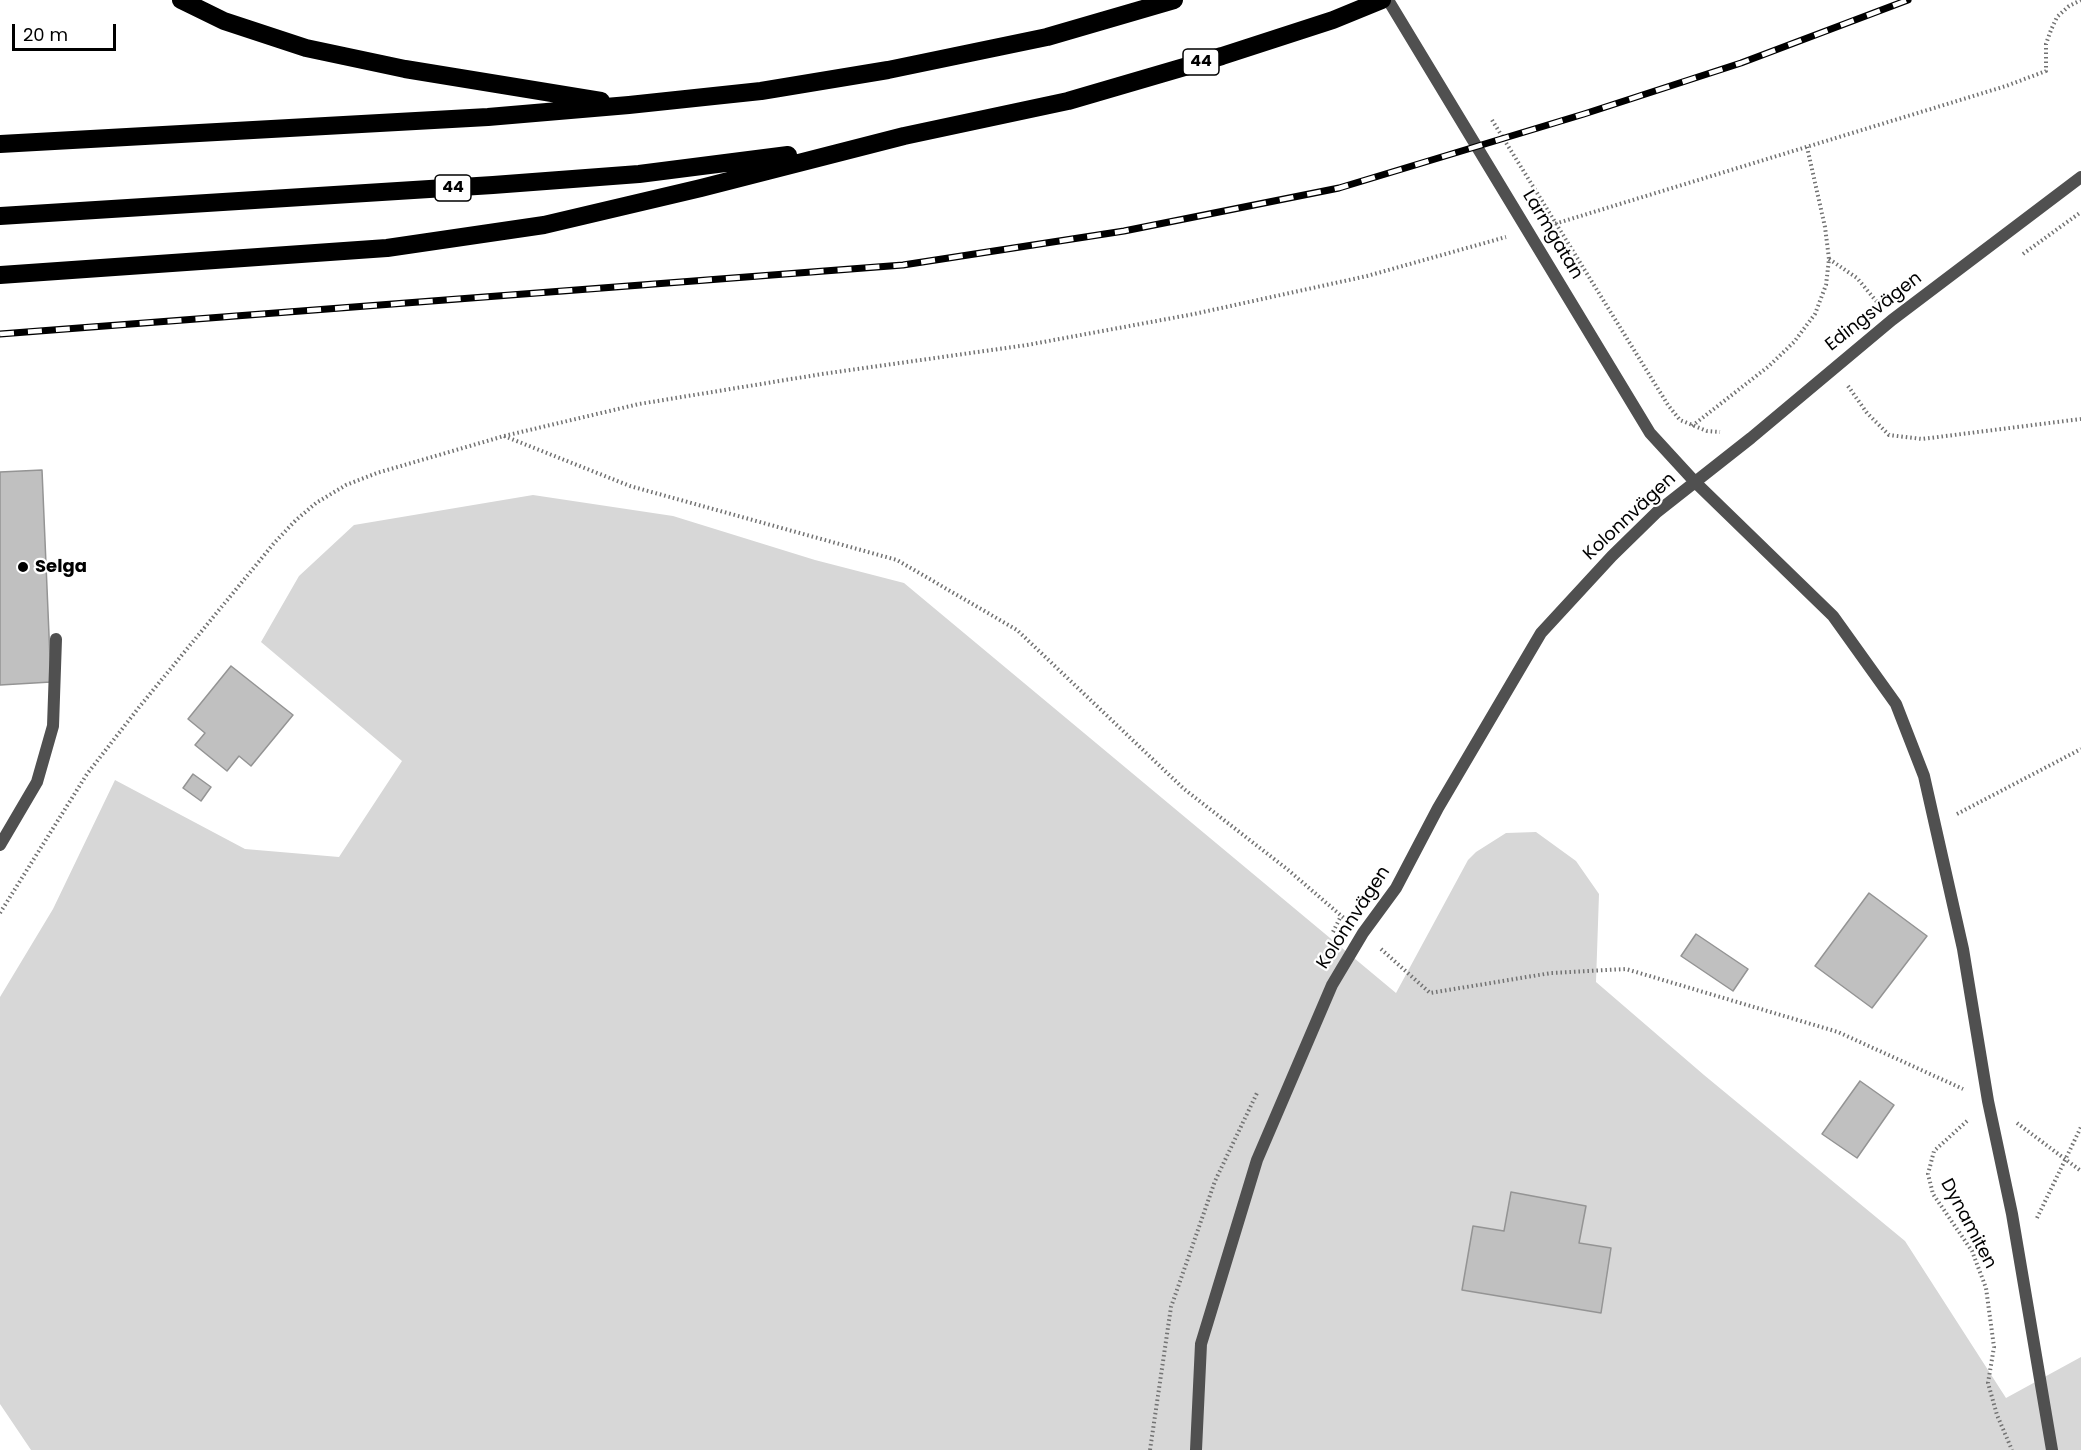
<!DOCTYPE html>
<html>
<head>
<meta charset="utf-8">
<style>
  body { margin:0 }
  #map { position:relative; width:2081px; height:1450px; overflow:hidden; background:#fff; font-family:Poppins,sans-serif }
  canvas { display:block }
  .scale { position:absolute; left:12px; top:24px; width:104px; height:27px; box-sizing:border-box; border:3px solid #000; border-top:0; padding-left:8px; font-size:18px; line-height:21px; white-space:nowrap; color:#000; -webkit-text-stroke:4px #fff; paint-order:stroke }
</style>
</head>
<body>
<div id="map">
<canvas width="2081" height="1450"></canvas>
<div class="scale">20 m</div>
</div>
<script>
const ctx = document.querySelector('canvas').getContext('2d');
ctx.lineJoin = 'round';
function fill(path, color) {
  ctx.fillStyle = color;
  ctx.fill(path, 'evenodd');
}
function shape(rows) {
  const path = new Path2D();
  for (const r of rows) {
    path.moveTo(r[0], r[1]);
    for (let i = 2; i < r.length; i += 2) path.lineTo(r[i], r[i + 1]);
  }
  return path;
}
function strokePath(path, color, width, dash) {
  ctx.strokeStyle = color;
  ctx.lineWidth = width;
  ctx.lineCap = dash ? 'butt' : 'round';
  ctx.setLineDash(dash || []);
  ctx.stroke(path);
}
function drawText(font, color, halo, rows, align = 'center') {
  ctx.font = font + ' Poppins,sans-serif';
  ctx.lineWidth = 4.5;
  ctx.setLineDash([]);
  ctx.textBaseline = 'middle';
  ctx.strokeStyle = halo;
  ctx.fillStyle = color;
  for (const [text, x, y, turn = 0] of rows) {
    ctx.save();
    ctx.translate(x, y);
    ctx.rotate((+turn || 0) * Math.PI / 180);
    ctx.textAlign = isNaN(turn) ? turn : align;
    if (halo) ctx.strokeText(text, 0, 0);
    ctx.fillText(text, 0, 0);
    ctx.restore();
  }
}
fill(shape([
  [533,495,673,516,815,560,904,583,1396,993,1468,860,1476,852,1506,833,1536,832,1576,861,1599,894,1596,982,1704,1075,1905,1241,2006,1398,2081,1357,2081,1450,31,1450,0,1404,0,997,53,909,115,780,245,849,339,857,402,761,261,642,299,576,354,525]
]), '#d7d7d7');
const building = shape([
  [42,470,51,682,0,685,0,472,42,470],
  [231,666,293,715,251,766,239,756,227,771,195,745,205,733,188,719,231,666],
  [193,774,211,787,201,801,183,788,193,774],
  [1869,893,1927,936,1872,1008,1815,966,1869,893],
  [1696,934,1748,969,1733,991,1681,956,1696,934],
  [1860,1081,1894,1105,1857,1158,1822,1134,1860,1081],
  [1511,1192,1586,1206,1579,1243,1611,1248,1601,1313,1462,1290,1473,1226,1504,1231,1511,1192]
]);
fill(building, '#c0c0c0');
strokePath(building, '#949494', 1.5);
strokePath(shape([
  [1492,120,1668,405,1680,420,1707,431,1720,432],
  [1551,225,2006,86,2046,71,2046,44,2051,30,2057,17,2069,6,2081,0],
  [2023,254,2081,212],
  [1829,259,1857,278,1877,302],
  [1848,386,1867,413,1889,435,1922,439,2081,419],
  [1692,426,1769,366,1794,342,1815,314,1826,285,1829,259,1825,227,1807,147],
  [504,436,630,486,897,560,1017,630,1184,789,1287,869,1345,919],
  [1957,814,2081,749],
  [0,913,87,774,140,706,275,542,296,520,316,503,346,485,377,473,504,436,639,404,822,374,1027,345,1194,314,1367,276,1506,237],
  [1333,932,1341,916],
  [1381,949,1430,993,1551,973,1626,969,1838,1032,1963,1089],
  [1967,1121,1934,1151,1928,1174,1933,1194,1972,1251,1986,1288,1994,1347,1988,1383,1997,1415,2012,1450],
  [2017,1123,2081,1171],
  [2037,1218,2081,1127],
  [1150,1450,1171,1307,1215,1181,1257,1093]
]), '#727272', 4, [1.5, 3]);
strokePath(shape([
  [0,845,37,782,53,726,56,639]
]), '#505050', 12);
strokePath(shape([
  [1388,0,1650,433,1695,482,1833,616,1896,704,1924,776,1963,949,1988,1101,2012,1214,2052,1450],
  [1196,1450,1201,1344,1257,1160,1332,985,1363,933,1396,888,1438,808,1541,633,1612,556,1657,512,1751,438,1892,320,2081,177]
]), '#505050', 12);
strokePath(shape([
  [181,0,224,21,306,48,405,69,601,101],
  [0,144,488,117,629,105,761,91,888,70,1047,37,1174,0],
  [0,216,493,185,639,174,788,155],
  [0,275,387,248,544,225,701,188,904,136,1068,101,1222,56,1333,20,1382,0]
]), '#000', 18);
const rail = shape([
  [0,334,903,265,1124,231,1339,188,1584,114,1741,63,1908,0]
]);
strokePath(rail, '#000', 7);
strokePath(rail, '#fff', 4.5, [14]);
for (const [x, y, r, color] of [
  [23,567,6,"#000"]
]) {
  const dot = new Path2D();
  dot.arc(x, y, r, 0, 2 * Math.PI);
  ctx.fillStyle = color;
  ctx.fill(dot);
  strokePath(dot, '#fff', 2);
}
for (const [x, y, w] of [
  [1201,62,36],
  [453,188,36]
]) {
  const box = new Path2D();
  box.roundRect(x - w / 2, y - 13, w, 26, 4.5);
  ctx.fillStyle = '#fff';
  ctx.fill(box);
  strokePath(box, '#000', 1.5);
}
drawText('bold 16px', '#000', null, [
  ["44",1201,62],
  ["44",453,188]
]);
drawText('18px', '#000', '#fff', [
  ["Larmgatan",1552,235,59],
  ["Edingsvägen",1874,312,-38],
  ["Kolonnvägen",1630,517,-43],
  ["Kolonnvägen",1354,918,-57],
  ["Dynamiten",1968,1224,62]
]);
drawText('bold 18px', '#000', '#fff', [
  ["Selga",35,567]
], 'left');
</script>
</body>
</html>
